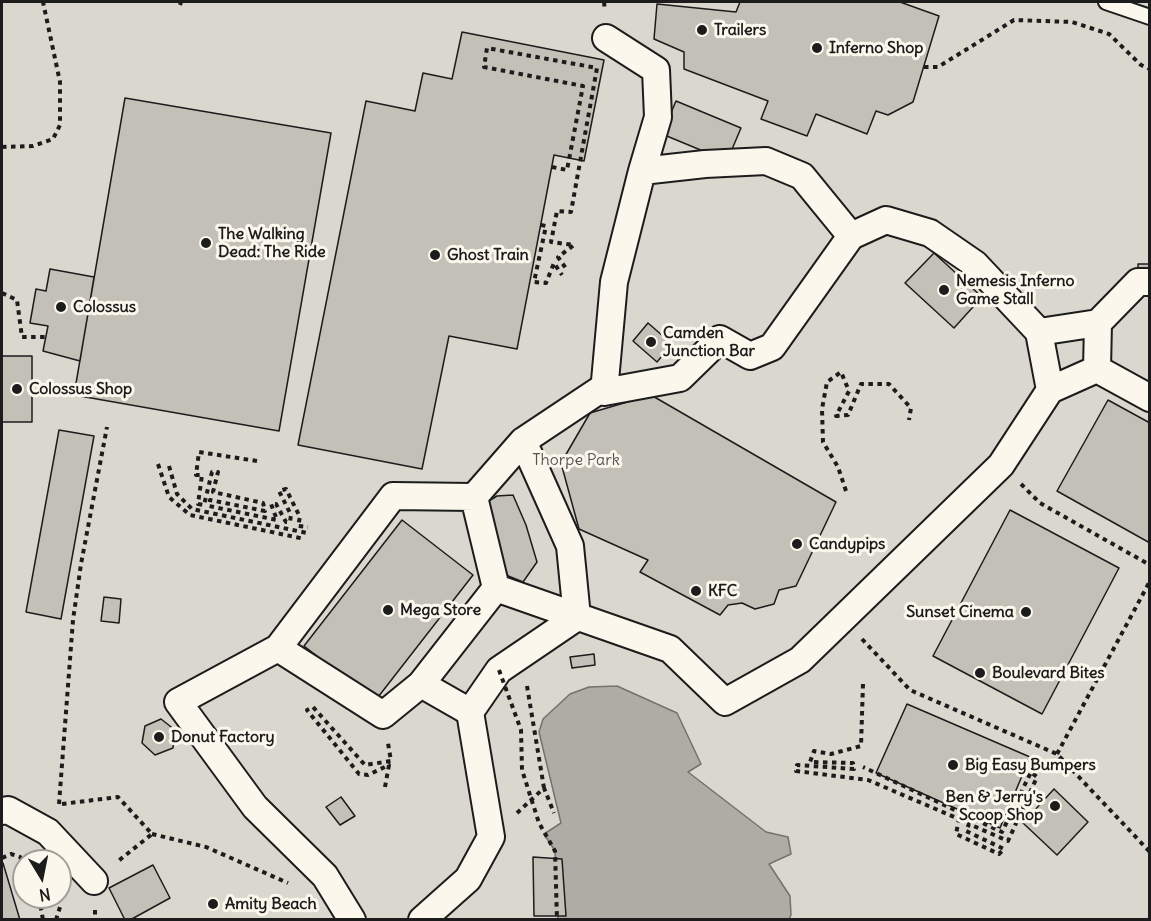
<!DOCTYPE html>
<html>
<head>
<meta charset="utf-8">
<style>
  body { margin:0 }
  #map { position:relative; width:1151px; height:921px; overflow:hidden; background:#fbf7ec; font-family:Delius,sans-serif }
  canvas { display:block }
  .frame { position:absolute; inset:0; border:3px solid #1c1c1c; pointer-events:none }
  .north { position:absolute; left:12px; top:849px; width:60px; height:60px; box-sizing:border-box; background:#fbf7ec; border:2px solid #a29f99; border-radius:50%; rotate:170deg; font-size:16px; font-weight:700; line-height:24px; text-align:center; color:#1c1c1c }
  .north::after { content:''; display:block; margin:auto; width:21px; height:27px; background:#1c1c1c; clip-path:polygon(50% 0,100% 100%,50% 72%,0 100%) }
</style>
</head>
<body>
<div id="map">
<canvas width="1151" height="921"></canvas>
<div class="frame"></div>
<div class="north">N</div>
</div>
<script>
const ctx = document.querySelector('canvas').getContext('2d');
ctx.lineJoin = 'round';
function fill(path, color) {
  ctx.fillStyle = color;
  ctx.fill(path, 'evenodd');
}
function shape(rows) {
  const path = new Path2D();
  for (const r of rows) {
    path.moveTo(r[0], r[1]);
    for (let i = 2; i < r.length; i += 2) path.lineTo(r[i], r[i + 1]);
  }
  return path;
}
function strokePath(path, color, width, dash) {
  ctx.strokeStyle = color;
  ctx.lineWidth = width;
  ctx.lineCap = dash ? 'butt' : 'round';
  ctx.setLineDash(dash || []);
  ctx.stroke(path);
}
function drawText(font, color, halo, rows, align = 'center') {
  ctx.font = font + ' Delius,sans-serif';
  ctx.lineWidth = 6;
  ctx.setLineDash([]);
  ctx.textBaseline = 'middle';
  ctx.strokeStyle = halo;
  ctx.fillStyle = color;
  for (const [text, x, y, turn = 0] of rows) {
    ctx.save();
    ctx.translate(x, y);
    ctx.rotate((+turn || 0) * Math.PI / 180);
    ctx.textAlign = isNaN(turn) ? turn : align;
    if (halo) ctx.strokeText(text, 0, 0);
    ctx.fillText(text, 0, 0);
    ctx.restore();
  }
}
fill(shape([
  [2,2,1149,2,1149,919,2,919],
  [24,861,60,861,60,897,24,897]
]), '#dad7ce');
const water = shape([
  [617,686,677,713,701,764,688,772,766,832,788,837,791,854,769,864,790,896,791,915,789,919,558,919,555,851,544,834,561,823,539,732,543,719,570,694,589,687,617,686]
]);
fill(water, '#afaca5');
strokePath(water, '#74726e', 1.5);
const building = shape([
  [740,2,900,2,939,16,913,102,888,115,876,111,867,134,816,114,807,136,761,119,768,101,684,69,684,52,654,39,657,4,736,12,740,2],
  [462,32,604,60,584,161,554,155,517,349,449,336,422,469,298,445,366,101,415,111,423,73,452,79,462,32],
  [125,98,331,133,279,431,74,395,125,98],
  [676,101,741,128,727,161,662,134,676,101],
  [934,253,982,297,954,328,905,283,934,253],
  [1138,264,1150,264,1150,268,1138,268,1138,264],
  [50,269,94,277,80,361,43,351,48,326,30,323,36,289,46,291,50,269],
  [648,323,672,344,657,362,633,341,648,323],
  [2,356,32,356,32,422,2,422,2,356],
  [651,395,836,502,796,586,779,590,774,604,755,609,742,603,728,605,720,615,640,572,648,560,579,529,561,463,590,413,651,395],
  [1108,400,1150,423,1150,543,1057,491,1108,400],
  [59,430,94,436,61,619,26,612,59,430],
  [513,495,526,525,537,562,523,582,501,573,482,505,497,496,513,495],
  [1010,510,1119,568,1042,714,933,656,1010,510],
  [402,520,473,575,375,701,304,646,402,520],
  [104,597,121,599,119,623,101,621,104,597],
  [594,654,595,665,572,668,570,657,594,654],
  [907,704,1030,757,1000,828,876,773,907,704],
  [161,719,175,730,173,748,155,755,142,743,145,726,161,719],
  [1054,789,1088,822,1057,855,1023,823,1054,789],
  [341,797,355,816,340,825,326,807,341,797],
  [533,857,562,859,566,916,534,916,533,857],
  [2,863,3,863,20,920,2,920,2,863],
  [153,865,170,898,130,920,125,920,109,888,153,865]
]);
fill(building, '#c3c0b8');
strokePath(building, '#1c1c1c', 1.5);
const lane = shape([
  [1106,2,1150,17]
]);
const street = shape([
  [642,171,705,164,766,161,802,176,851,236],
  [1039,332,1098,323,1138,282,1150,282],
  [1097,369,1098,323],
  [1050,390,1097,369,1150,398],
  [496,588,670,649,725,702,800,660,1001,465,1050,390,1039,332,975,264,930,233,886,220,851,236,772,347,750,356,720,339,680,378,604,392,614,282,642,171,658,117,656,70,606,38],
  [278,648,383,715,421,684,470,712,491,837,468,879,422,920],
  [421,684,496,588,474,497,523,441],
  [470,712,499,670,577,617,570,546,523,441,604,387],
  [2,811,8,810,48,832,94,881],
  [352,920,325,876,255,807,178,702,278,648,393,496,474,497]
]);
strokePath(lane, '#1c1c1c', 18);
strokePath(street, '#1c1c1c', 30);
strokePath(shape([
  [604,2,605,11],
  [180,5,181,2],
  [924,67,938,67,1014,20,1072,22,1109,34,1141,65,1150,69],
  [2,147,33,146,53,139,60,125,60,82,43,2],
  [552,167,567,170,583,86,484,67,487,48,597,68,571,212,557,211,551,242,574,245,558,257,567,270],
  [541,225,546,226,534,282,546,283,554,263,562,275],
  [2,293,17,300,22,337,46,337],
  [257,461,199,452,196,475,202,475,198,504,204,505,212,472,218,472,213,492,263,503,265,511,210,500,209,506,277,520,271,504,276,504,286,522,290,522,291,515,279,491,286,489,300,517,298,526,308,527],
  [158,464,169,497,190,515,305,539],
  [169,466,177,494,192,509,307,533],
  [1021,484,1040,503,1150,565],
  [846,491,838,467,823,442,822,409,827,382,841,372,849,391,836,416,848,415,861,384,889,384,911,408,909,420],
  [862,639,910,690,1057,754,1150,852],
  [863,684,861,746,831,754,814,751,810,762,853,763,854,769,797,765,796,771,868,780,959,819,956,834,999,854,1004,849,966,831,969,824,1008,841,1037,777,1031,772,1002,832,863,767],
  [527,686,544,788],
  [1057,754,1150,581],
  [385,787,389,765,368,775,359,774,307,710,313,707,365,765,391,761,388,743],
  [59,804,73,620,81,564,107,427],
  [62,804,118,797,152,834,117,862],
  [517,813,544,788,554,813],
  [152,834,206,847,288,883],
  [2,858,11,854,20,857,24,862],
  [39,897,43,920],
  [95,910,95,920],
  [56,920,60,907,57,897]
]), '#1c1c1c', 4, [4.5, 4.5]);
strokePath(lane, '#fbf7ec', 14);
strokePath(street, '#fbf7ec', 26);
strokePath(shape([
  [499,670,521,730,522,770,539,823,555,851,557,920]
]), '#1c1c1c', 4, [4.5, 4.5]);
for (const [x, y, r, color] of [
  [702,30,6,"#1c1c1c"],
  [817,48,6,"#1c1c1c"],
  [206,243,6,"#1c1c1c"],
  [435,255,6,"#1c1c1c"],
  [944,290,6,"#1c1c1c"],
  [61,307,6,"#1c1c1c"],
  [651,342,6,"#1c1c1c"],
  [17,389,6,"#1c1c1c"],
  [797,544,6,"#1c1c1c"],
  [696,591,6,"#1c1c1c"],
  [388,610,6,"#1c1c1c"],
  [1026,612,6,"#1c1c1c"],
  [980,673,6,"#1c1c1c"],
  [159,737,6,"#1c1c1c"],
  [953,765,6,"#1c1c1c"],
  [1055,806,6,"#1c1c1c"],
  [213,904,6,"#1c1c1c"]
]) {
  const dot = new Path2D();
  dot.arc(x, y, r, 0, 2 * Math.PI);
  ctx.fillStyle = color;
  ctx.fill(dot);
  strokePath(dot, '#fbf7ec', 2);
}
drawText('bold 16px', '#1c1c1c', '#fbf7ec', [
  ["Trailers",714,30],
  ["Inferno Shop",829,48],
  ["The Walking",218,234],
  ["Dead: The Ride",218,252],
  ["Ghost Train",447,255],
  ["Nemesis Inferno",956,281],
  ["Game Stall",956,299],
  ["Colossus",73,307],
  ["Camden",663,333],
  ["Junction Bar",663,351],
  ["Colossus Shop",29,389],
  ["Candypips",809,544],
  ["KFC",708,591],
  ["Mega Store",400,610],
  ["Sunset Cinema",1014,612,"right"],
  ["Boulevard Bites",992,673],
  ["Donut Factory",171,737],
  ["Big Easy Bumpers",965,765],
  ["Ben & Jerry's",1043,797,"right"],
  ["Scoop Shop",1043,815,"right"],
  ["Amity Beach",225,904]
], 'left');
drawText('16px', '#555451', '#fbf7ec', [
  ["Thorpe Park",576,460]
]);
</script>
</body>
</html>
